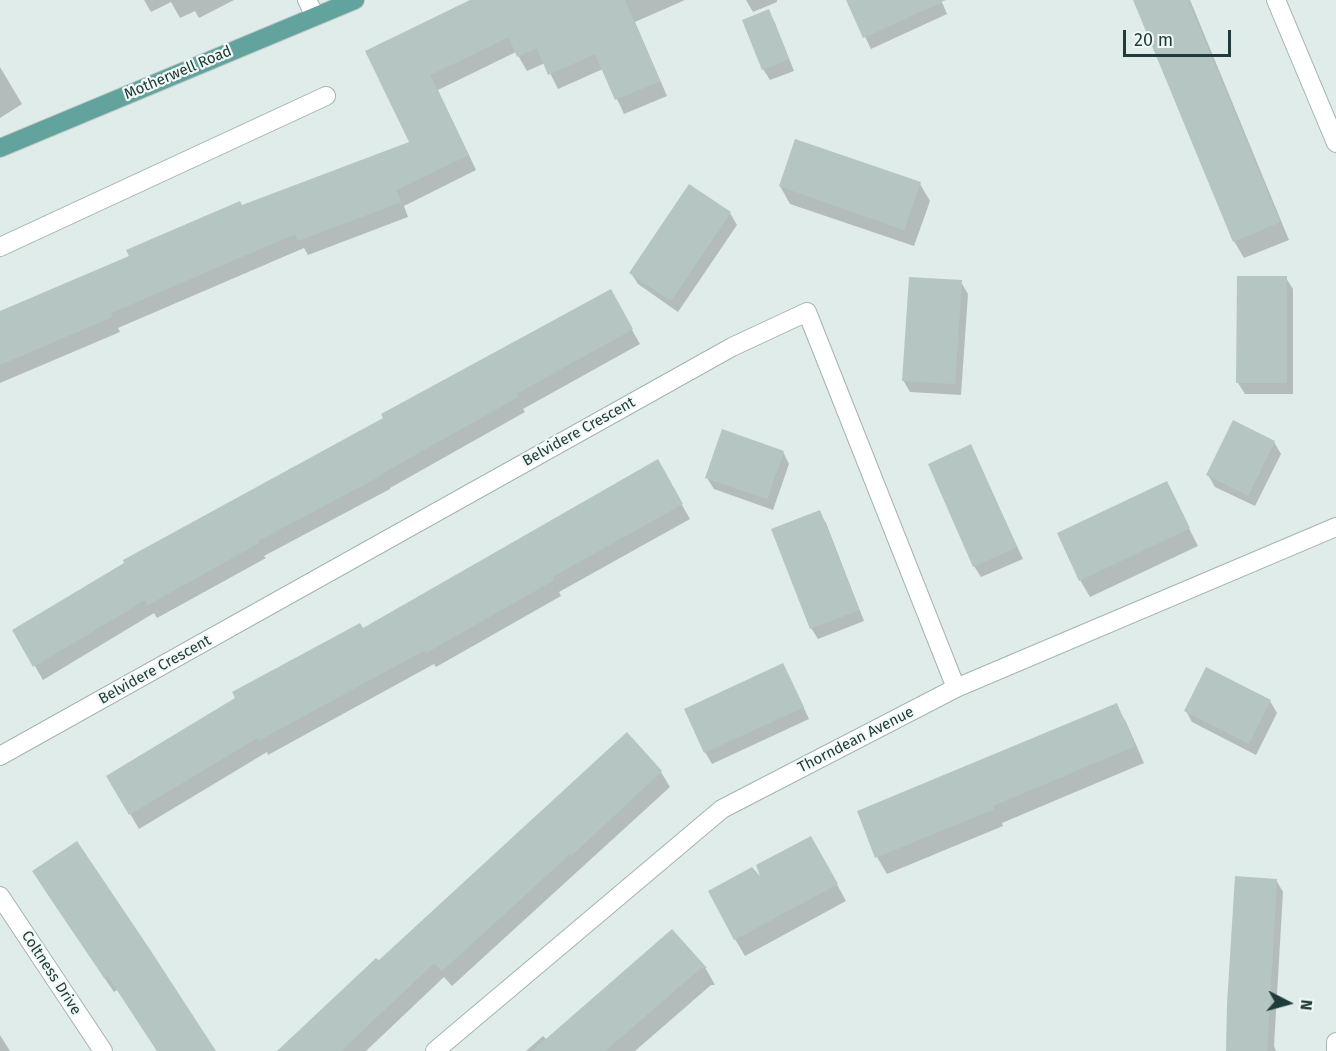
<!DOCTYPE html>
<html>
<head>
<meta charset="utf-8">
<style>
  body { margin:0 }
  #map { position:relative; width:1336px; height:1051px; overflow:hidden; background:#e0ece9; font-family:"Fira Sans",sans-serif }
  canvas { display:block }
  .north { position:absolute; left:1258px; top:973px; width:60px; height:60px; -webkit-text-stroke:4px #f1f8f6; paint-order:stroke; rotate:96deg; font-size:16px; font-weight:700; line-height:24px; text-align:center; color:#203c3a }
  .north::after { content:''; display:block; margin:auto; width:21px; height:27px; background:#203c3a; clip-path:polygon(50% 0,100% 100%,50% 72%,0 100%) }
  .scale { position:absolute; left:1123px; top:30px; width:108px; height:27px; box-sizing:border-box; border:3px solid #203c3a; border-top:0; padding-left:8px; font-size:18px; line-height:21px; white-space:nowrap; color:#203c3a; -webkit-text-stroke:4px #f1f8f6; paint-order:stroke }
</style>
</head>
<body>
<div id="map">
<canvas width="1336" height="1051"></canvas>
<div class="north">N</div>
<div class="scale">20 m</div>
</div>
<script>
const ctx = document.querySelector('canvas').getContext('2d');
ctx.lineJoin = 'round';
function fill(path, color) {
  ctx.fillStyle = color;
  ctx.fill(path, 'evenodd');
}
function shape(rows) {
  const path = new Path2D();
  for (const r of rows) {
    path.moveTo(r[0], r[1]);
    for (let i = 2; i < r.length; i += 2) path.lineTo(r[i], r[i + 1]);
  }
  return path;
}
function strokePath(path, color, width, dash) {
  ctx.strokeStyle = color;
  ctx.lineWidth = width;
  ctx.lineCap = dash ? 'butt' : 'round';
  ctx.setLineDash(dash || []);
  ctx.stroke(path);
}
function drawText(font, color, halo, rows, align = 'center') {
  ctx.font = font + ' "Fira Sans",sans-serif';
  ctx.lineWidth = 4.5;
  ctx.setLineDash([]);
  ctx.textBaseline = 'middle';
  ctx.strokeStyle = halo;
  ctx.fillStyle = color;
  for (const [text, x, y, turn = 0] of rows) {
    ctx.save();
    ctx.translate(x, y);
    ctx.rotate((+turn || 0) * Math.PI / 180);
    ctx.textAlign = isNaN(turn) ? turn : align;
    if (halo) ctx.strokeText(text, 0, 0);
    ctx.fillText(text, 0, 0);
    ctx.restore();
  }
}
fill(shape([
  [144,0,234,0,199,18,195,11,180,18,171,2,151,12],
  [491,0,685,0,635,22,667,96,624,114,603,69,558,89,545,63,527,71,516,52,438,90,476,170,404,206,408,217,308,255,304,248,118,328,120,332,0,383,0,313,242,207,411,143,367,52],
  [746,0,777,0,777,2,753,12],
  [850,0,941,0,947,14,871,49,848,1],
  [1134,0,1190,0,1289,240,1244,258,1234,241],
  [768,11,775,23,794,71,770,80,763,69],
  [0,67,22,104,0,118],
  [920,184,930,201,914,246,790,204,780,186],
  [690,186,730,213,737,225,678,312,638,284,631,273],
  [1286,278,1293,289,1293,394,1245,394,1238,383],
  [961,282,968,294,961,395,910,392,903,380],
  [610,291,640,344,523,409,525,412,390,488,390,489,264,556,266,558,157,618,154,613,43,680,14,630],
  [1274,442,1281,454,1255,506,1215,487,1208,475],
  [971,446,1023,559,981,577,974,566],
  [783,452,789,464,773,510,714,489,707,478],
  [657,461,690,519,559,592,561,596,436,667,434,664,268,755,267,752,139,829,108,776],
  [1166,483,1198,546,1090,597,1080,580],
  [819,512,826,523,864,621,818,639,811,628],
  [789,676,809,719,712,764,705,752],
  [1270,701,1277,713,1256,755,1192,722,1186,711],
  [1116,705,1126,722,1144,763,1002,823,1003,826,887,874,877,857],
  [661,772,670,787,452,986,444,977,366,1051,298,1051,379,962],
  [821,855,846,901,745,956,735,939,764,882],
  [1276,880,1283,892,1274,1046,1276,1051,1227,1051],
  [42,886,214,1051,157,1051,117,990,114,992],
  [672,931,706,969,715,985,711,985,635,1051,526,1051,543,1036,547,1040],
  [0,1035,10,1051,0,1051]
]), '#0003');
fill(shape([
  [470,0,625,0,660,81,615,100,595,54,548,75,537,48,517,57,509,37,430,75,469,155,396,190,401,202,298,241,295,234,111,313,112,317,0,365,0,311,129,256,126,250,240,201,242,205,409,142,365,51],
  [846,0,946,0,863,38],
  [1133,0,1188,0,1280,222,1233,242],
  [769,9,789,59,762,70,742,20],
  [795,139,921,182,904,230,779,186],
  [689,184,731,212,671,301,629,273],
  [1237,276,1287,276,1287,383,1236,383],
  [909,277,962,280,955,384,902,381],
  [611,289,633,329,516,394,518,397,383,473,384,474,258,541,259,543,148,605,145,600,33,667,12,630,124,563,123,560,383,418,381,414],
  [1233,420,1275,441,1248,496,1206,475],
  [722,429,784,451,767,499,705,478],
  [971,444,1017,547,973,567,928,464],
  [658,459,683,504,552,577,554,580,426,653,425,650,258,741,257,738,129,815,106,776,235,698,232,692,360,623,363,628],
  [1167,481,1190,528,1079,581,1057,533],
  [820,510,859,610,810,629,771,529],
  [783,663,804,707,704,753,684,709],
  [1206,667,1271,700,1249,744,1184,711],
  [1117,703,1135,746,993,806,994,809,875,858,857,811],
  [627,732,662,771,571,856,570,854,442,971,434,963,341,1051,277,1051,376,958,379,960],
  [811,836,838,884,734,940,708,891,752,867,760,876,756,865],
  [77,841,149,948,216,1051,157,1051,108,976,104,978,32,871],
  [1235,876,1277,879,1267,1051,1226,1051,1227,1004],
  [672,929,707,968,701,968,605,1051,532,1051]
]), '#b5c6c2');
const minor = shape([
  [307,0,315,16],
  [1276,0,1336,143],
  [0,247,326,96],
  [0,756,732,347,807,312,956,688],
  [0,896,103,1051],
  [435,1051,722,809,956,688,1336,527],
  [1336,1051,1336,1042]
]);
const major = shape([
  [0,148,355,0]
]);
strokePath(minor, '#a3b4b1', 20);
strokePath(major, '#c1c8c8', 20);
strokePath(minor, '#fff', 18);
strokePath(major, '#63a39e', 18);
drawText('15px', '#203c3a', '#f1f8f6', [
  ["Motherwell Road",178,73,-23],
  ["Belvidere Crescent",579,432,-29],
  ["Belvidere Crescent",155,670,-29],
  ["Thorndean Avenue",856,740,-27],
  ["Coltness Drive",51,973,57]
]);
</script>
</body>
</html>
